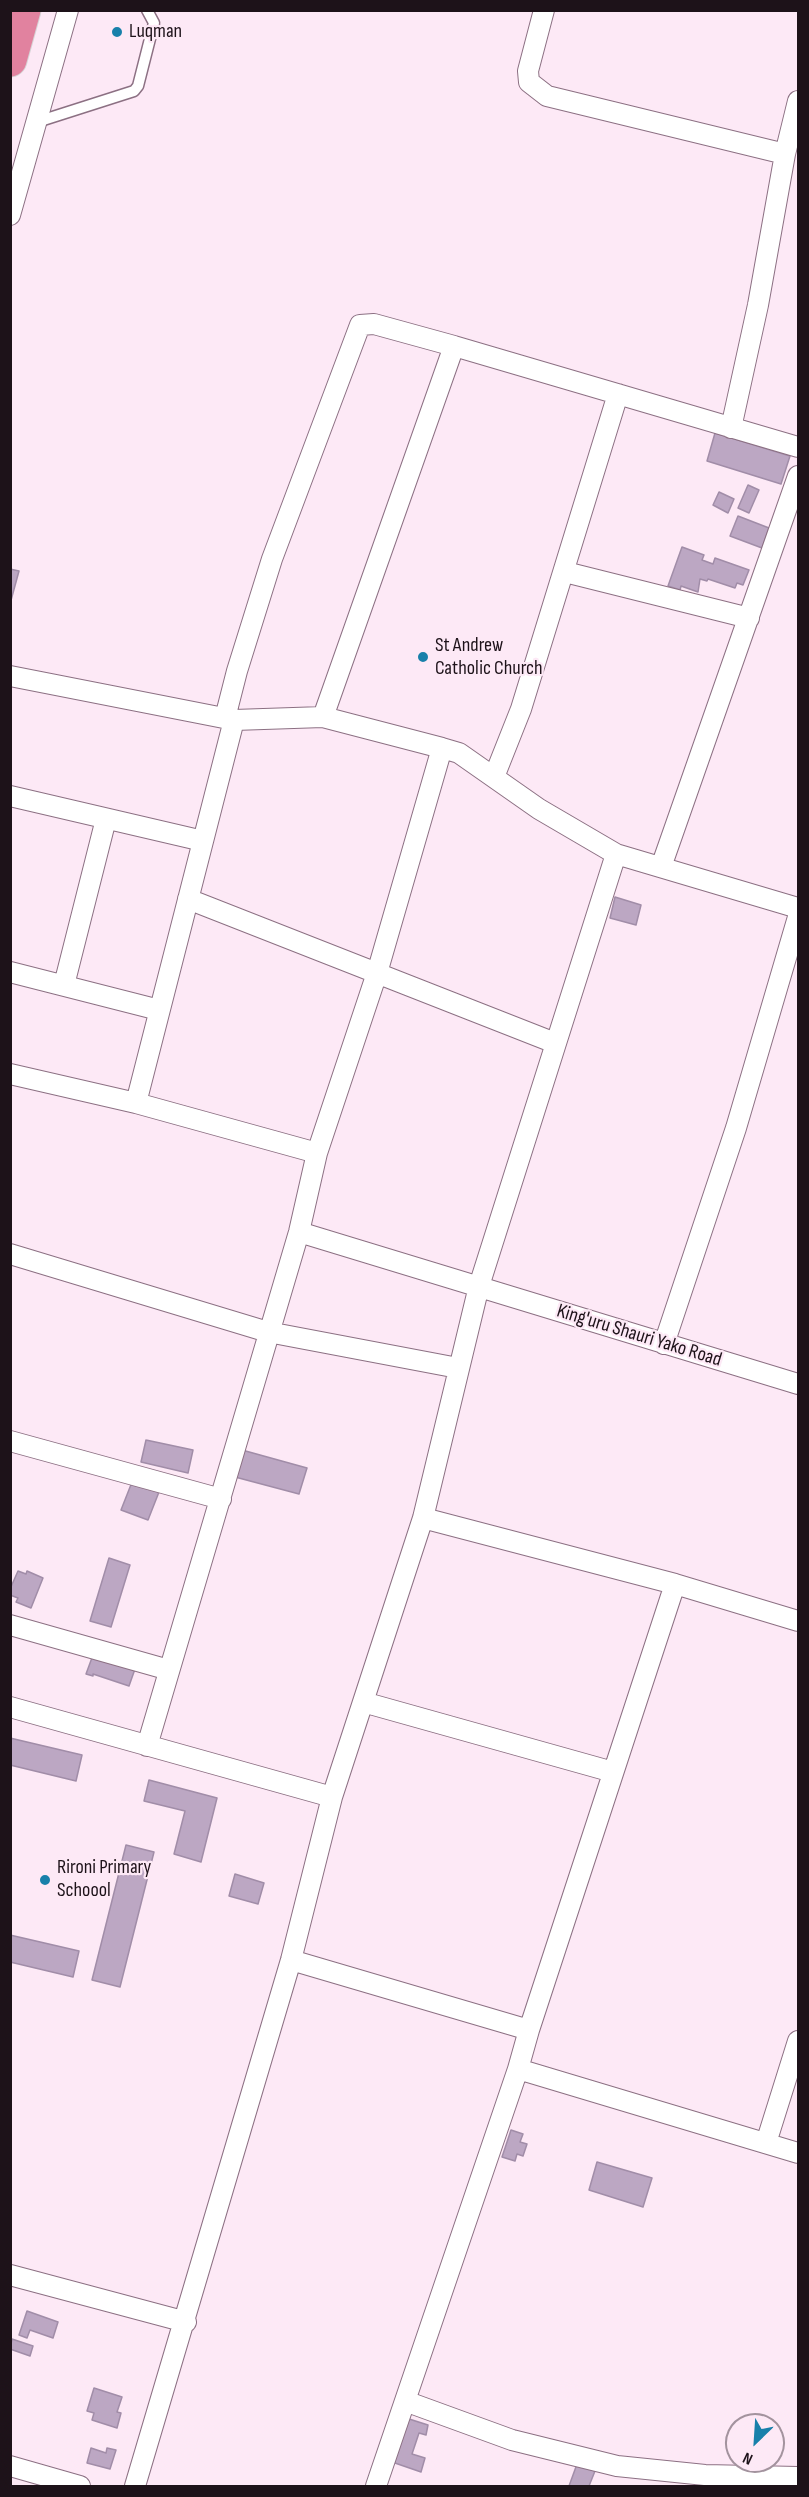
<!DOCTYPE html>
<html>
<head>
<meta charset="utf-8">
<style>
  body { margin:0 }
  #map { position:relative; width:809px; height:2497px; overflow:hidden; background:#fde9f6; font-family:"Sofia Sans Condensed",sans-serif }
  canvas { display:block }
  .frame { position:absolute; inset:0; border:12px solid #1d1219; pointer-events:none }
  .north { position:absolute; left:725px; top:2413px; width:60px; height:60px; box-sizing:border-box; background:#fde9f6; border:2px solid #a3939e; border-radius:50%; rotate:205deg; font-size:16px; font-weight:700; line-height:24px; text-align:center; color:#1d1219 }
  .north::after { content:''; display:block; margin:auto; width:21px; height:27px; background:#1880aa; clip-path:polygon(50% 0,100% 100%,50% 72%,0 100%) }
</style>
</head>
<body>
<div id="map">
<canvas width="809" height="2497"></canvas>
<div class="frame"></div>
<div class="north">N</div>
</div>
<script>
const ctx = document.querySelector('canvas').getContext('2d');
ctx.lineJoin = 'round';
function fill(path, color) {
  ctx.fillStyle = color;
  ctx.fill(path, 'evenodd');
}
function shape(rows) {
  const path = new Path2D();
  for (const r of rows) {
    path.moveTo(r[0], r[1]);
    for (let i = 2; i < r.length; i += 2) path.lineTo(r[i], r[i + 1]);
  }
  return path;
}
function strokePath(path, color, width, dash) {
  ctx.strokeStyle = color;
  ctx.lineWidth = width;
  ctx.lineCap = dash ? 'butt' : 'round';
  ctx.setLineDash(dash || []);
  ctx.stroke(path);
}
function drawText(font, color, halo, rows, align = 'center') {
  ctx.font = font + ' "Sofia Sans Condensed",sans-serif';
  ctx.lineWidth = 4.5;
  ctx.setLineDash([]);
  ctx.textBaseline = 'middle';
  ctx.strokeStyle = halo;
  ctx.fillStyle = color;
  for (const [text, x, y, turn = 0] of rows) {
    ctx.save();
    ctx.translate(x, y);
    ctx.rotate((+turn || 0) * Math.PI / 180);
    ctx.textAlign = isNaN(turn) ? turn : align;
    if (halo) ctx.strokeText(text, 0, 0);
    ctx.fillText(text, 0, 0);
    ctx.restore();
  }
}
const building = shape([
  [715,433,790,456,781,484,707,461,715,433],
  [748,485,759,490,749,513,738,508,748,485],
  [719,492,734,499,728,513,713,505,719,492],
  [738,516,769,528,762,548,730,536,738,516],
  [682,547,704,555,702,560,713,564,715,558,749,570,743,585,737,583,735,588,708,579,707,581,700,579,698,592,681,586,680,590,668,586,682,547],
  [10,569,19,571,10,604,10,569],
  [615,897,641,905,636,925,610,918,615,897],
  [146,1440,193,1450,188,1473,141,1462,146,1440],
  [242,1450,307,1468,299,1494,235,1477,242,1450],
  [132,1482,159,1492,148,1520,121,1510,132,1482],
  [109,1558,130,1565,111,1627,90,1621,109,1558],
  [18,1571,26,1574,27,1571,43,1578,31,1608,16,1602,18,1598,10,1595,10,1589,18,1571],
  [93,1655,135,1669,129,1686,93,1674,93,1676,86,1674,93,1655],
  [10,1738,82,1755,76,1781,10,1765,10,1738],
  [149,1780,217,1798,201,1862,174,1854,185,1811,144,1801,149,1780],
  [126,1845,154,1852,120,1987,92,1980,126,1845],
  [235,1874,264,1883,258,1904,229,1896,235,1874],
  [10,1935,79,1951,73,1977,10,1962,10,1935],
  [511,2130,523,2134,520,2142,527,2144,523,2156,517,2154,515,2161,502,2157,511,2130],
  [597,2162,652,2178,643,2207,589,2190,597,2162],
  [27,2311,58,2322,53,2338,30,2330,27,2338,19,2335,27,2311],
  [12,2339,33,2346,30,2356,10,2349,12,2339],
  [94,2388,122,2397,117,2412,121,2413,117,2428,92,2420,94,2413,87,2411,94,2388],
  [406,2418,428,2425,426,2435,419,2433,412,2454,425,2458,421,2472,392,2462,406,2418],
  [91,2448,106,2453,107,2448,116,2450,110,2469,87,2463,91,2448],
  [577,2464,595,2471,589,2486,569,2486,577,2464]
]);
fill(building, '#bca7c3');
strokePath(building, '#a18da8', 1.5);
const lane = shape([
  [37,122,134,91,138,86,154,23,147,10]
]);
const street = shape([
  [544,10,528,71,529,82,547,96,785,154],
  [10,215,68,10],
  [731,428,758,305,785,154,798,101],
  [565,572,749,618],
  [10,676,234,720,323,717,442,748,459,753,539,809,616,854,798,908],
  [323,717,454,346,798,447],
  [225,718,237,671,272,559,360,325,374,324,454,346],
  [494,777,521,709,618,394],
  [10,796,203,841],
  [661,867,798,476],
  [188,899,555,1043],
  [10,972,159,1010],
  [64,985,106,819],
  [10,1074,136,1103,317,1153],
  [136,1103,234,720],
  [299,1232,798,1384],
  [10,1254,268,1332,458,1368],
  [664,1344,736,1128,798,917],
  [10,1441,221,1499],
  [423,1518,675,1584,798,1621],
  [10,1625,169,1670],
  [363,1702,613,1772],
  [10,1707,332,1797],
  [147,1746,299,1232,317,1153,377,973,442,748],
  [291,1960,529,2030],
  [518,2069,798,2153],
  [766,2143,798,2041],
  [10,2275,186,2322],
  [405,2401,512,2440,617,2466,705,2475,798,2477],
  [10,2466,80,2486],
  [135,2486,291,1960,332,1797,423,1518,479,1286,616,854],
  [376,2486,518,2069,529,2030,675,1584]
]);
const highway = shape([
  [10,60,24,10]
]);
strokePath(lane, '#8c7083', 13);
strokePath(street, '#8c7083', 22);
strokePath(highway, '#d6d4d6', 35);
strokePath(lane, '#fff', 10);
strokePath(street, '#fff', 20);
strokePath(highway, '#e1829f', 33);
for (const [x, y, r, color] of [
  [117,32,6,"#1880aa"],
  [423,657,6,"#1880aa"],
  [45,1880,6,"#1880aa"]
]) {
  const dot = new Path2D();
  dot.arc(x, y, r, 0, 2 * Math.PI);
  ctx.fillStyle = color;
  ctx.fill(dot);
  strokePath(dot, '#fde9f6', 2);
}
drawText('20px', '#1d1219', '#fde9f6', [
  ["Luqman",129,32],
  ["St Andrew",435,646],
  ["Catholic Church",435,669],
  ["Rironi Primary",57,1868],
  ["Schoool",57,1891]
], 'left');
drawText('20px', '#1d1219', '#fde9f6', [
  ["King'uru Shauri Yako Road",639,1336,17]
]);
</script>
</body>
</html>
